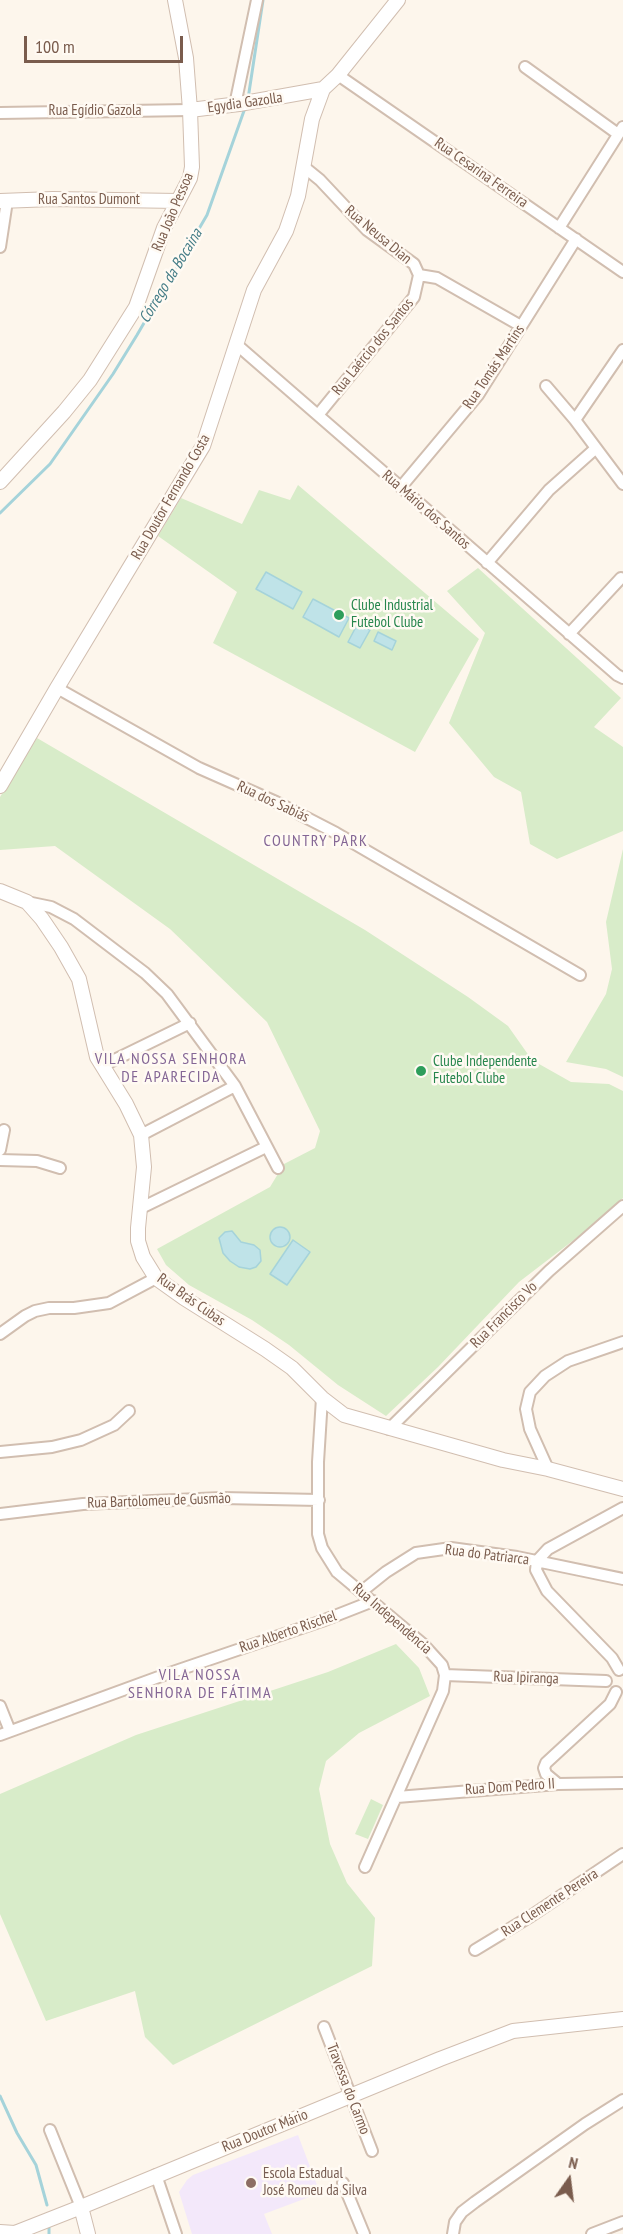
<!DOCTYPE html>
<html>
<head>
<meta charset="utf-8">
<style>
  body { margin:0 }
  #map { position:relative; width:623px; height:2234px; overflow:hidden; background:#fdf6ec; font-family:"PT Sans Narrow",sans-serif }
  canvas { display:block }
  .north { position:absolute; left:539px; top:2150px; width:60px; height:60px; -webkit-text-stroke:4px #fffaf3; paint-order:stroke; rotate:14deg; font-size:16px; font-weight:700; line-height:24px; text-align:center; color:#7a5c4d }
  .north::after { content:''; display:block; margin:auto; width:21px; height:27px; background:#7a5c4d; clip-path:polygon(50% 0,100% 100%,50% 72%,0 100%) }
  .scale { position:absolute; left:24px; top:36px; width:159px; height:27px; box-sizing:border-box; border:3px solid #7a5c4d; border-top:0; padding-left:8px; font-size:18px; line-height:21px; white-space:nowrap; color:#7a5c4d; -webkit-text-stroke:4px #fffaf3; paint-order:stroke }
</style>
</head>
<body>
<div id="map">
<canvas width="623" height="2234"></canvas>
<div class="north">N</div>
<div class="scale">100 m</div>
</div>
<script>
const ctx = document.querySelector('canvas').getContext('2d');
ctx.lineJoin = 'round';
function fill(path, color) {
  ctx.fillStyle = color;
  ctx.fill(path, 'evenodd');
}
function shape(rows) {
  const path = new Path2D();
  for (const r of rows) {
    if (r.length === 3) {
      path.moveTo(r[0] + r[2], r[1]);
      path.arc(r[0], r[1], r[2], 0, 2 * Math.PI);
      continue;
    }
    path.moveTo(r[0], r[1]);
    for (let i = 2; i < r.length; i += 2) path.lineTo(r[i], r[i + 1]);
  }
  return path;
}
function strokePath(path, color, width, dash) {
  ctx.strokeStyle = color;
  ctx.lineWidth = width;
  ctx.lineCap = dash ? 'butt' : 'round';
  ctx.setLineDash(dash || []);
  ctx.stroke(path);
}
function drawText(font, color, halo, rows, align = 'center') {
  ctx.font = font + ' "PT Sans Narrow",sans-serif';
  ctx.lineWidth = 5;
  ctx.setLineDash([]);
  ctx.textBaseline = 'middle';
  ctx.strokeStyle = halo;
  ctx.fillStyle = color;
  for (const [text, x, y, turn = 0] of rows) {
    ctx.save();
    ctx.translate(x, y);
    ctx.rotate((+turn || 0) * Math.PI / 180);
    ctx.textAlign = isNaN(turn) ? turn : align;
    if (halo) ctx.strokeText(text, 0, 0);
    ctx.fillText(text, 0, 0);
    ctx.restore();
  }
}
fill(shape([
  [298,2135,320,2193,264,2214,272,2234,192,2234,179,2192,187,2180,193,2175]
]), '#f3e8fa');
fill(shape([
  [298,485,479,639,415,752,213,643,237,592,158,536,181,498,242,524,259,490,290,500],
  [478,568,621,698,594,727,623,747,623,831,557,859,530,844,521,792,494,777,449,723,485,633,447,591],
  [37,738,365,930,468,997,508,1026,532,1060,571,1082,609,1084,623,1091,623,1198,609,1213,519,1282,438,1367,386,1416,338,1385,289,1345,252,1320,189,1285,166,1265,157,1249,270,1187,284,1164,315,1148,320,1131,267,1022,170,929,55,846,0,850,0,797],
  [623,849,623,1077,606,1069,566,1062,606,994,612,969,606,922],
  [396,1644,419,1668,430,1696,359,1733,326,1761,319,1789,330,1844,347,1883,375,1918,372,1966,173,2065,145,2037,135,1991,46,2021,0,1914,0,1794,136,1735,328,1672],
  [371,1799,383,1805,368,1839,355,1834]
]), '#d8ecc9');
const water = shape([
  [266,572,302,592,293,609,256,589,266,572],
  [313,599,349,618,339,637,303,617,313,599],
  [358,623,370,630,360,648,348,642,358,623],
  [378,632,396,641,392,650,374,641,378,632],
  [280,1237,10],
  [232,1231,241,1242,254,1245,260,1250,261,1261,256,1267,250,1269,239,1267,230,1261,223,1253,219,1238,225,1232,232,1231],
  [293,1240,310,1252,287,1285,270,1274,293,1240]
]);
fill(water, '#bfe3e8');
strokePath(water, '#a5d3da', 1.5);
strokePath(shape([
  [248,99,263,0],
  [0,513,50,464,113,374,137,335,207,215,245,108],
  [0,2096,17,2133,36,2165,47,2205],
  [49,2234,49,2224]
]), '#a5d3da', 3);
const minor = shape([
  [525,67,618,134],
  [338,75,623,272],
  [235,105,257,0],
  [0,113,190,110],
  [304,167,320,180,367,230,414,264,419,275],
  [559,228,623,127],
  [0,247,7,201],
  [419,275,437,278,521,326],
  [236,344,617,675,623,678],
  [546,386,575,420,623,484],
  [318,415,414,297,419,275],
  [575,420,623,350],
  [401,487,478,395,576,239],
  [487,563,549,490,595,449],
  [569,634,621,578],
  [57,688,199,768,276,802,336,833,580,975],
  [27,902,51,907,74,919,145,973,167,994,235,1086,278,1168],
  [102,1066,190,1023],
  [141,1135,235,1086],
  [0,1150,4,1130],
  [0,1160,37,1161,60,1168],
  [139,1209,266,1147],
  [0,1334,25,1316,35,1311,49,1308,74,1308,109,1303,156,1278],
  [322,1398,318,1462,318,1534,322,1548,337,1572,423,1644,442,1665,445,1675,443,1691,365,1867],
  [389,1429,549,1271,623,1206],
  [0,1452,52,1447,81,1440,114,1425,129,1411],
  [548,1469,530,1429,526,1409,530,1392,545,1376,568,1361,623,1342],
  [0,1514,83,1504,222,1498,319,1500],
  [361,1592,386,1572,416,1553,451,1548,517,1557,623,1579],
  [619,1670,612,1658,547,1591,536,1570,537,1561,548,1549,623,1508],
  [445,1675,606,1681],
  [0,1706,10,1731],
  [0,1735,164,1675,322,1621,373,1601],
  [558,1784,546,1774,544,1768,546,1763,610,1704,616,1692],
  [397,1797,558,1784,623,1783],
  [475,1950,531,1916,623,1854],
  [324,2027,372,2151],
  [50,2130,81,2207],
  [156,2175,176,2234],
  [343,2183,364,2234],
  [453,2234,455,2222,462,2212,475,2202,585,2124,623,2100],
  [592,2234,623,2222]
]);
const tertiary = shape([
  [190,110,239,104,323,89],
  [0,201,53,199,178,201],
  [0,482,64,412,90,380,136,307,164,228,190,178,192,167,190,110,186,58,175,0],
  [0,786,57,688,203,446,254,290,286,231,298,196,312,119,323,89,338,75,398,0],
  [0,891,27,902,42,919,61,947,79,979,97,1057,126,1104,141,1135,144,1167,138,1228,138,1241,143,1257,156,1278,184,1298,265,1349,292,1368,322,1398,344,1415,503,1460,548,1469,623,1489],
  [81,2207,88,2234],
  [0,2232,15,2233,81,2207,440,2059,513,2031,623,2019]
]);
strokePath(minor, '#d1beb0', 14);
strokePath(tertiary, '#d1beb0', 16);
strokePath(minor, '#fff', 10);
strokePath(tertiary, '#fff', 14);
for (const [x, y, r, color] of [
  [339,615,6,"#2e9e5b"],
  [421,1071,6,"#2e9e5b"],
  [251,2183,6,"#8d6e63"]
]) {
  const dot = new Path2D();
  dot.arc(x, y, r, 0, 2 * Math.PI);
  ctx.fillStyle = color;
  ctx.fill(dot);
  strokePath(dot, '#fffaf3', 2);
}
drawText('15px', '#7a5c4d', '#fffaf3', [
  ["Egydia Gazolla",245,103,-8],
  ["Rua Egídio Gazola",95,111],
  ["Rua Cesarina Ferreira",481,173,35],
  ["Rua Santos Dumont",89,200],
  ["Rua João Pessoa",173,212,-67],
  ["Rua Neusa Dian",378,235,40],
  ["Rua Laércio dos Santos",373,347,-51],
  ["Rua Tomás Martins",494,367,-56],
  ["Rua Doutor Fernando Costa",171,497,-60],
  ["Rua Mário dos Santos",426,510,41],
  ["Rua dos Sabiás",273,802,25],
  ["Rua Brás Cubas",191,1300,35],
  ["Rua Francisco Vo",504,1315,-45],
  ["Rua Bartolomeu de Gusmão",159,1501,-2],
  ["Rua do Patriarca",487,1555,7],
  ["Rua Independência",392,1619,41],
  ["Rua Alberto Rischel",288,1632,-19],
  ["Rua Ipiranga",526,1678,2],
  ["Rua Dom Pedro II",510,1787,-4],
  ["Rua Clemente Pereira",550,1903,-33],
  ["Travessa do Carmo",348,2089,69],
  ["Rua Doutor Mário",265,2131,-22]
]);
drawText('15px', '#27864d', '#fffaf3', [
  ["Clube Industrial",351,606],
  ["Futebol Clube",351,623],
  ["Clube Independente",433,1062],
  ["Futebol Clube",433,1079]
], 'left');
drawText('15px', '#785e54', '#fffaf3', [
  ["Escola Estadual",263,2174],
  ["José Romeu da Silva",263,2191]
], 'left');
drawText('italic 16px', '#437c86', '#fffaf3', [
  ["Córrego da Bocaina",171,276,-59]
]);
ctx.letterSpacing = '1.5px';
drawText('16px', '#846695', '#fffaf3', [
  ["COUNTRY PARK",316,841],
  ["VILA NOSSA SENHORA",171,1059],
  ["DE APARECIDA",171,1077],
  ["VILA NOSSA",200,1675],
  ["SENHORA DE FÁTIMA",200,1693]
]);
ctx.letterSpacing = '0px';
</script>
</body>
</html>
